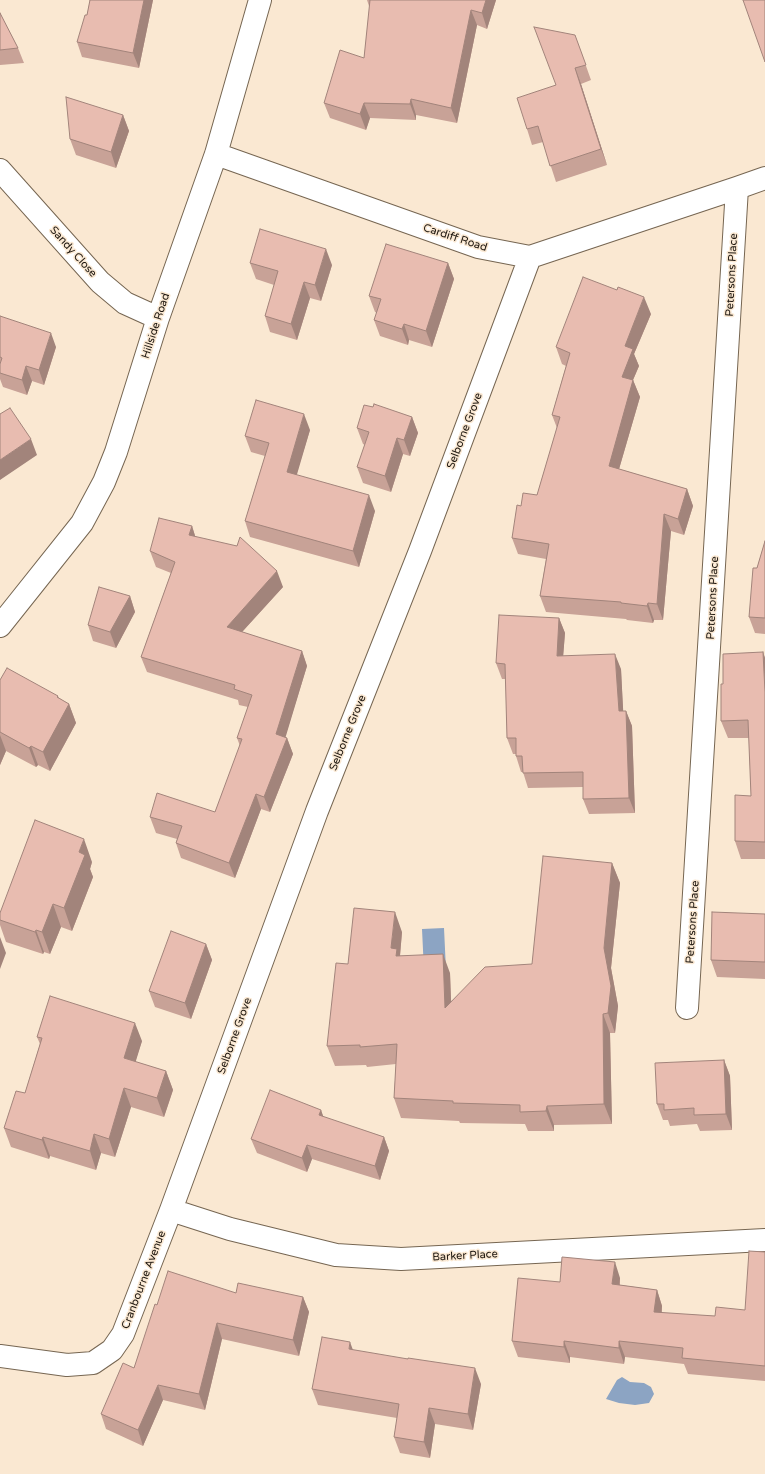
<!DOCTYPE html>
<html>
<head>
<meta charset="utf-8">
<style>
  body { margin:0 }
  canvas { display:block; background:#fae8d2 }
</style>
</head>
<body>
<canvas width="765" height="1474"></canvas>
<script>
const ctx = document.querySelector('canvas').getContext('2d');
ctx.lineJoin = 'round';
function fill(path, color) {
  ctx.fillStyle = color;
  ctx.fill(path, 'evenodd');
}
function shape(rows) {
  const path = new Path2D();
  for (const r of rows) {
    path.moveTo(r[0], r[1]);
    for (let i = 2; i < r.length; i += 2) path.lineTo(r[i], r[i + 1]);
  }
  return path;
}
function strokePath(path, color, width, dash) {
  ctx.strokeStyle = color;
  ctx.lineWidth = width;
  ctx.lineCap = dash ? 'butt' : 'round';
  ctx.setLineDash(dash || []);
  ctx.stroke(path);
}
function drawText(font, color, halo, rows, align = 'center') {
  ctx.font = font + ' "Varela Round",sans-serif';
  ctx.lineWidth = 3;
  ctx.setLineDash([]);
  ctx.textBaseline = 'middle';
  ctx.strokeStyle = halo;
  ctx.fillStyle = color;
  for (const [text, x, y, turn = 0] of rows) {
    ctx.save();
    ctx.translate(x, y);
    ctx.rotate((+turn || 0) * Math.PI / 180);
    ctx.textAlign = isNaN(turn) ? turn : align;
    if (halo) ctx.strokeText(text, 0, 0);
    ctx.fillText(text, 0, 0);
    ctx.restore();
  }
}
fill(shape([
  [444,928,446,970,424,971,422,929],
  [622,1377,630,1382,644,1383,651,1387,654,1394,649,1403,635,1405,619,1403,606,1399,617,1380]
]), '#8ca4c3');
const street = shape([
  [216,154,478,247,530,257,737,188,765,178],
  [0,170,100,282,125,303,158,318],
  [0,626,82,523,104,482,116,452,158,318,216,154,260,0],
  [687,1008,737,188],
  [171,1210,230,1229,336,1255,401,1259,765,1240],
  [0,1356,67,1365,93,1363,112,1350,123,1334,171,1210,317,811,420,551,530,257]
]);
strokePath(street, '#766652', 24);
strokePath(street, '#fff', 22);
fill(shape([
  [90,0,153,0,139,68,82,57,77,42,87,15],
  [367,0,496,0,487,29,477,25,457,123,416,115,416,120,370,118,366,130,330,118,324,103,364,58,370,6,369,6],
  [0,13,18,48,24,63,0,65],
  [575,35,591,80,581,84,607,165,556,182,543,142,532,145,527,129,556,85],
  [123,115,129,131,116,168,76,155,70,139],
  [250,263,332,265,321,301,310,298,297,340,270,332,265,316,274,285,256,279],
  [448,263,454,279,432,347,409,340,408,345,380,336,374,320,377,313,375,312,369,296],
  [651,314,634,354,639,366,633,380,640,397,619,469,687,489,693,506,684,535,671,531,663,620,654,620,653,623,627,620,626,619,546,612,540,596,546,559,518,554,512,538,521,506,537,495,557,428,552,415,566,366,562,364,556,347],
  [0,317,56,347,44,385,32,381,27,395,3,387,0,379],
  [373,407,412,417,418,433,410,456,403,454,391,492,363,483,357,467,365,445,363,444,357,428],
  [310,430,296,475,375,511,359,567,250,537,245,521,265,456,251,452,245,436],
  [192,526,195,536,283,587,242,632,302,651,307,666,285,737,287,738,293,754,270,812,261,809,235,878,181,858,176,843,177,839,156,833,150,817,215,812,240,746,237,738,248,707,239,705,238,700,147,672,141,657,171,573,156,567,150,551],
  [765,541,765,634,755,633,749,617,757,568],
  [130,596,135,612,116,648,93,641,88,625],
  [559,618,565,633,563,656,621,669,623,711,626,711,632,726,635,813,589,814,583,799,583,787,528,788,523,772,521,772,516,756,516,754,513,754,507,738,506,679,502,679,496,663],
  [763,652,765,658,765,859,741,859,735,841,751,796,749,738,728,738,721,721,723,684],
  [0,680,59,698,69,704,76,723,50,771,38,765,36,767,6,751,0,765],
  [92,862,90,869,93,877,72,931,61,927,50,954,44,952,43,954,6,942,0,925,0,913],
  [612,863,620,883,611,968,618,1006,615,1033,610,1033,612,1124,554,1125,554,1131,528,1131,525,1124,460,1123,459,1121,401,1118,394,1098,396,1064,367,1067,366,1065,335,1066,327,1046,348,964,402,932,400,956,450,973,451,1001,532,964],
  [765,914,765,979,717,977,711,960],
  [206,944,212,960,191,1019,155,1007,149,991],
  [37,1037,142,1041,135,1062,166,1071,173,1090,164,1117,131,1107,115,1157,101,1153,96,1170,50,1156,49,1159,11,1147,4,1128,25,1093,40,1044],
  [724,1060,730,1076,732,1130,700,1131,697,1124,670,1126,668,1120,663,1120,657,1104],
  [321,1110,323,1117,384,1137,389,1151,380,1180,312,1159,307,1172,257,1153,251,1139],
  [765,1252,765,1381,688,1374,684,1364,625,1357,624,1364,570,1357,570,1363,518,1357,512,1341,560,1282,620,1278,620,1285,657,1290,662,1306,662,1313,715,1316,745,1310],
  [236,1293,303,1297,309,1312,299,1356,222,1339,205,1410,163,1400,143,1446,106,1429,101,1414,134,1368,157,1305],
  [353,1350,481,1384,473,1430,435,1424,430,1458,400,1453,394,1437,397,1418,318,1405,312,1389]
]), '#c8a297');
fill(shape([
  [144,0,153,0,139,68,133,53],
  [486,0,496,0,487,29,482,13],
  [471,10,477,25,457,123,451,108],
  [575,68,581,84,607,165,601,149],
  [411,99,416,115,416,120,410,104],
  [364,103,370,118,366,130,360,114],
  [123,115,129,131,116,168,111,152],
  [326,249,332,265,321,301,315,285],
  [448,263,454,279,432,347,426,331],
  [304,282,310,298,297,340,291,324],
  [644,297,651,314,634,354,639,366,633,380,640,397,615,483,609,466,622,377,625,346],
  [404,324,409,340,408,345,402,329],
  [51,333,56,347,44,385,39,370],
  [26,366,32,381,27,395,22,380],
  [304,414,310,430,293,488,287,472],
  [412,417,418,433,410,456,404,440],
  [397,438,403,454,391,492,385,476],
  [31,439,37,455,0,480,0,460],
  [687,489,693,506,684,535,678,519],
  [369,495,375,511,359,567,353,551],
  [664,514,671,531,663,620,657,604],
  [192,526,197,542,189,535],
  [277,571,283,587,232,643,227,627],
  [130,596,135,612,116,648,110,632],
  [648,603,654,620,653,623,647,606],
  [559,618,565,633,562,671,557,656],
  [302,651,307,666,282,749,276,734],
  [763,652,765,658,765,692],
  [615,654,621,669,624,726,619,711],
  [58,696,64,713,69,704,76,723,50,771,43,752],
  [626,711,632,726,635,813,629,798],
  [0,735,6,751,0,765],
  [287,738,293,754,270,812,264,797],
  [31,746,38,765,36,767,29,748],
  [256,794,261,809,235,878,229,863],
  [84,839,92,862,90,869,93,877,72,931,64,908,79,852],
  [612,863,620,883,611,968,618,1006,615,1033,608,1013,604,948],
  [53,904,61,927,50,954,42,932],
  [395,912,402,932,400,955,404,968,391,948],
  [36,930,44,952,43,954,35,932],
  [0,937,6,953,0,969],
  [206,944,212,960,191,1019,185,1003],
  [443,954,450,973,452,1028,445,1008],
  [603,1014,610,1033,612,1124,604,1104],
  [135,1023,142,1041,131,1077,124,1058],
  [724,1060,730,1076,732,1130,726,1114],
  [166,1071,173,1090,164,1117,157,1098],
  [124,1088,131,1107,115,1157,109,1139],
  [547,1106,554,1125,554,1131,546,1111],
  [321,1110,326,1124,319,1115],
  [94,1134,101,1153,96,1170,90,1151],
  [43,1137,50,1156,49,1159,42,1140],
  [384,1137,389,1151,380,1180,375,1166],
  [307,1145,312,1159,307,1172,302,1158],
  [615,1262,620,1278,618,1300,612,1284],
  [657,1290,662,1306,660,1328,654,1312],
  [303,1297,309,1312,299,1356,293,1340],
  [217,1323,222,1339,205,1410,199,1394],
  [564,1341,570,1357,570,1363,564,1347],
  [619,1341,625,1357,624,1364,619,1348],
  [350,1342,356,1358,349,1349],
  [475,1368,481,1384,473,1430,468,1414],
  [158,1385,163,1400,143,1446,138,1430],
  [429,1408,435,1424,430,1458,424,1442]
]), '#a2847b');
const building = shape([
  [90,0,144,0,133,53,77,42,85,15,87,15,90,0],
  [370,0,486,0,482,13,471,10,451,108,411,99,410,104,364,103,360,114,324,103,340,50,364,58,370,0],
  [743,0,765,0,765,62,743,0],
  [0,13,18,48,0,50,0,13],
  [534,27,575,35,586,65,575,68,601,149,550,166,538,126,527,129,517,98,556,85,534,27],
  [66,97,123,115,111,152,70,139,66,97],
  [260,229,326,249,315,285,304,282,291,324,265,316,278,271,250,263,260,229],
  [386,244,448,263,426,331,404,324,402,329,374,320,381,299,369,296,386,244],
  [583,277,617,290,618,287,644,297,625,346,633,349,622,377,633,380,609,466,687,489,678,519,664,514,657,604,648,603,647,606,621,603,621,602,540,596,549,544,512,538,517,505,521,506,523,493,537,495,560,417,552,415,570,353,556,347,583,277],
  [0,316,51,333,39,370,26,366,22,380,0,373,0,364,2,358,0,357,0,316],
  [256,400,304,414,287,472,369,495,353,551,245,521,269,443,245,436,256,400],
  [374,404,412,417,404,440,397,438,385,476,357,467,369,432,357,428,364,405,373,407,374,404],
  [10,408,31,439,0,460,0,414,10,408],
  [159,518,192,526,189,535,237,546,240,537,277,571,227,627,302,651,276,734,287,738,264,797,256,794,229,863,176,843,182,826,150,817,157,793,215,812,242,739,237,738,252,695,234,689,235,685,141,657,175,562,150,551,159,518],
  [765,541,765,618,749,617,753,568,757,568,765,541],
  [99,587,130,596,110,632,88,625,99,587],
  [499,615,559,618,557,656,615,654,619,711,626,711,629,798,583,799,583,772,523,773,522,756,516,756,516,738,507,738,505,664,496,663,499,615],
  [763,652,765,692,765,842,735,841,735,795,751,796,748,720,721,721,721,684,723,684,723,654,763,652],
  [7,668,58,696,57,697,69,704,43,752,31,746,29,748,0,732,0,680,7,668],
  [35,820,84,839,79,852,85,855,64,908,53,904,42,932,36,930,35,932,0,920,0,913,35,820],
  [543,856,612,863,604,948,611,986,608,1013,603,1014,604,1104,547,1106,546,1111,520,1112,520,1105,453,1103,453,1101,394,1098,397,1044,360,1047,360,1045,327,1046,336,963,348,964,354,908,395,912,391,948,397,949,396,956,443,954,445,1008,485,967,532,964,543,856],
  [712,912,765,914,765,962,711,960,712,912],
  [171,931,206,944,185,1003,149,991,171,931],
  [50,996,135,1023,124,1058,166,1071,157,1098,124,1088,109,1139,94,1134,90,1151,43,1137,42,1140,4,1128,16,1091,25,1093,42,1038,37,1037,50,996],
  [724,1060,726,1114,694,1115,694,1108,664,1110,664,1104,657,1104,655,1063,724,1060],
  [270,1090,321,1110,319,1115,384,1137,375,1166,307,1145,302,1158,251,1139,270,1090],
  [749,1251,765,1252,765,1366,682,1358,683,1348,619,1341,619,1348,564,1341,564,1347,512,1341,518,1278,560,1282,562,1257,615,1262,612,1284,657,1290,654,1312,715,1316,716,1307,745,1310,749,1251],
  [168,1271,236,1293,238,1283,303,1297,293,1340,217,1323,199,1394,158,1385,138,1430,101,1414,123,1363,134,1368,155,1304,157,1305,168,1271],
  [322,1337,350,1342,349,1349,408,1359,408,1358,475,1368,468,1414,429,1408,424,1442,394,1437,399,1404,312,1389,322,1337]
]);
fill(building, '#e8bcb0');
strokePath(building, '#a2847b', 1);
drawText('11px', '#1c150e', '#fae8d2', [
  ["Cardiff Road",455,238,18],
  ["Sandy Close",73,252,48],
  ["Petersons Place",732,275,-87],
  ["Hillside Road",156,326,-72],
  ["Selborne Grove",465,431,-69],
  ["Petersons Place",713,598,-87],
  ["Selborne Grove",348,733,-68],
  ["Petersons Place",693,922,-86],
  ["Selborne Grove",235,1036,-70],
  ["Barker Place",465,1256,-3],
  ["Cranbourne Avenue",144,1280,-69]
]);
</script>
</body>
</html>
